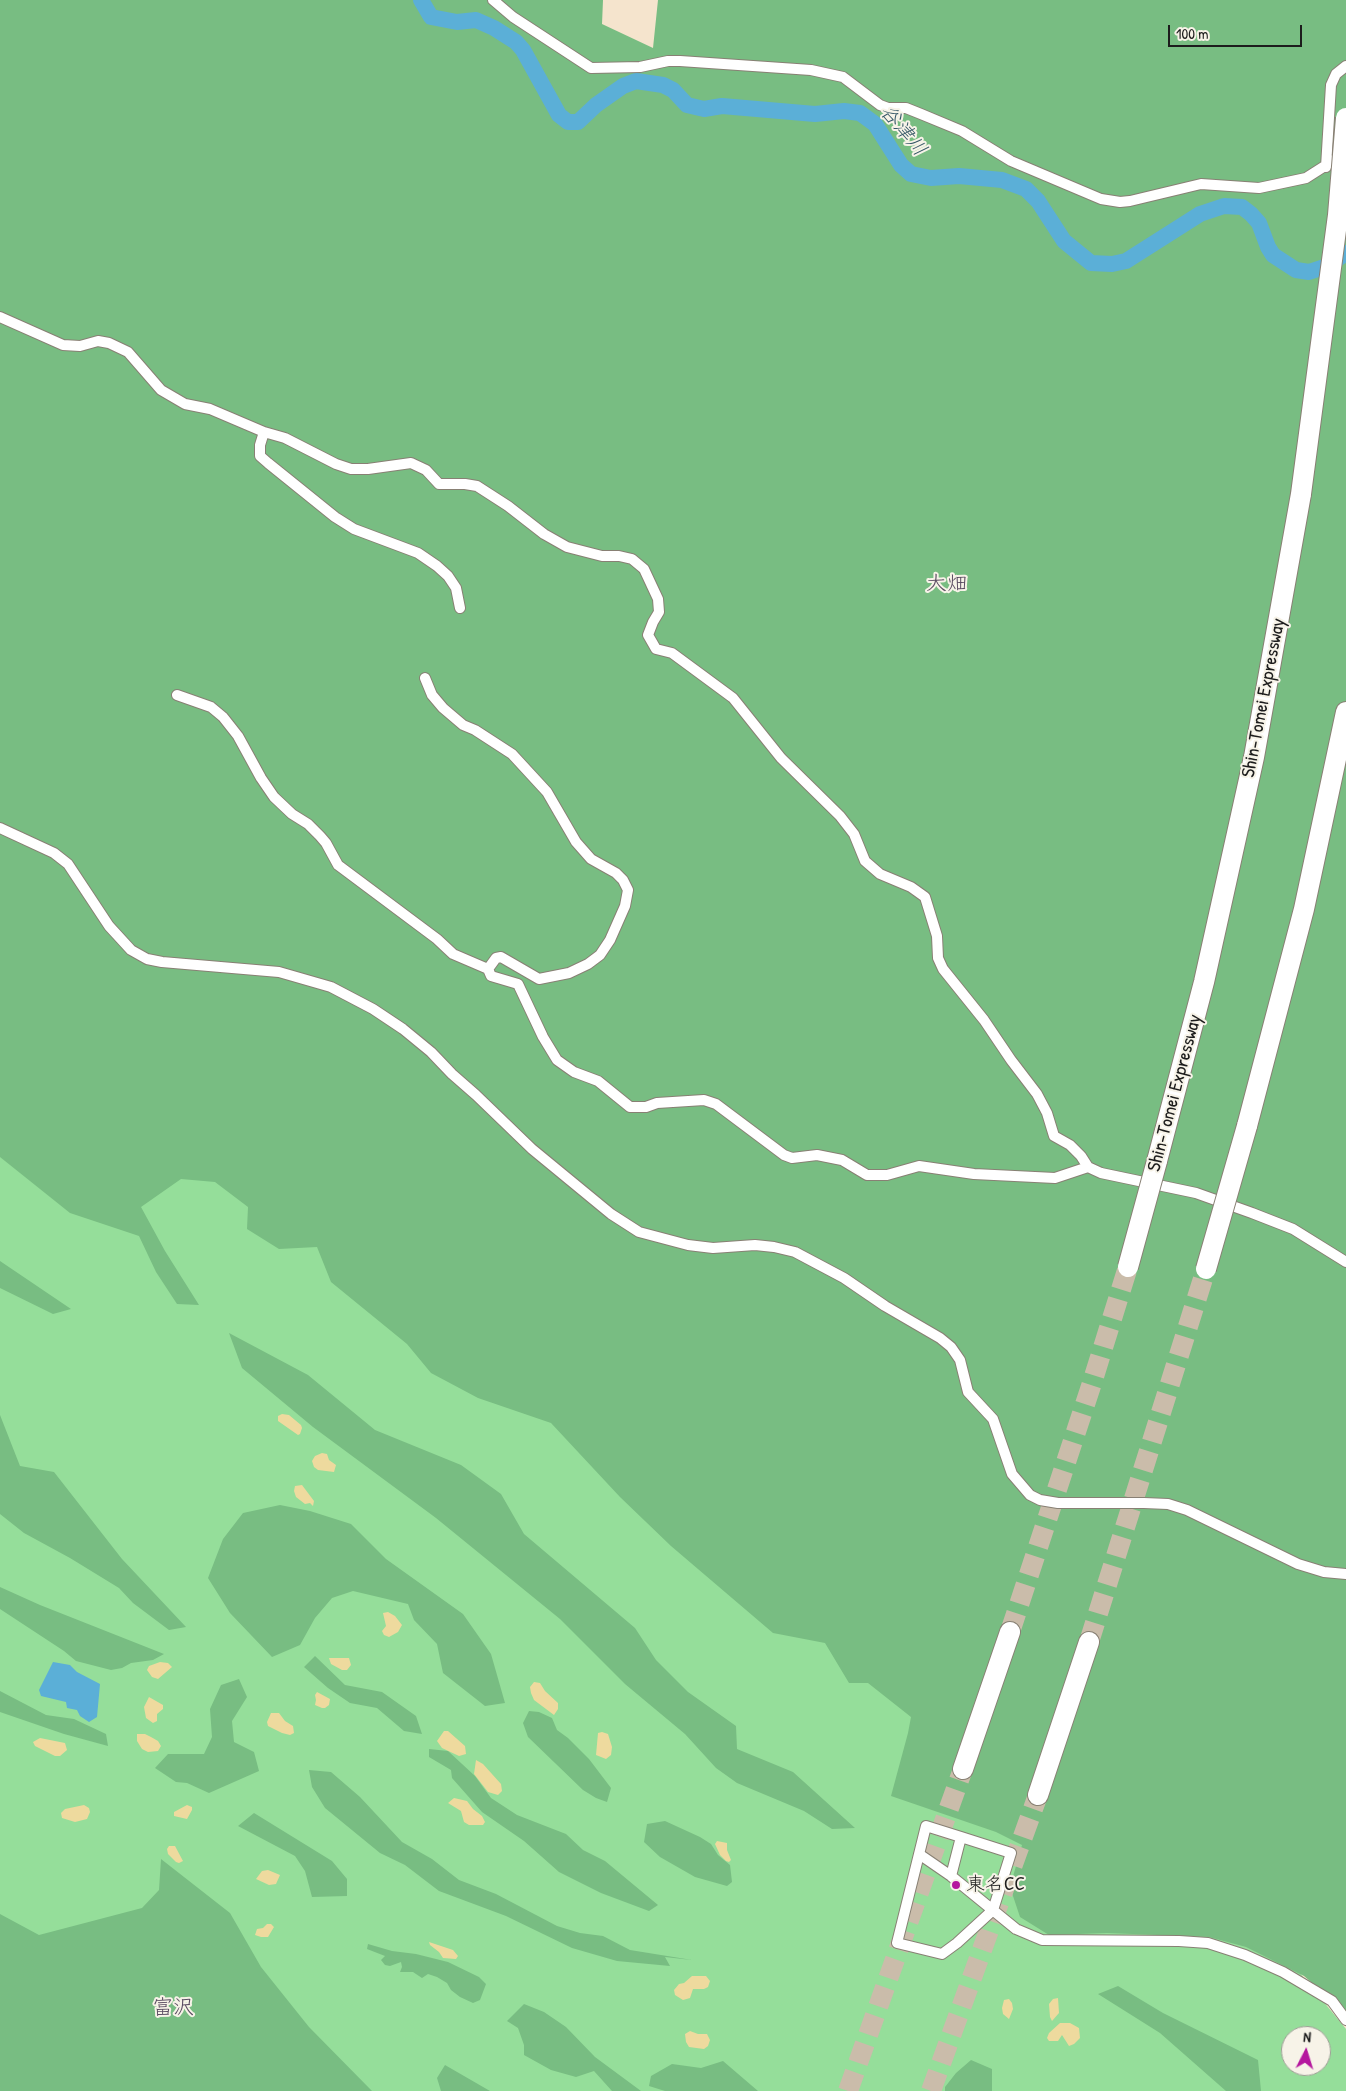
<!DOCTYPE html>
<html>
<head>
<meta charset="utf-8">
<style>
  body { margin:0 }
  #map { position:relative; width:1346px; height:2091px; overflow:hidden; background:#f5e4cd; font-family:"Patrick Hand",sans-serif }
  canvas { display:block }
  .north { position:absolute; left:1281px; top:2026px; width:50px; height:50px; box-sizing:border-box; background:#f7f3e8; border:1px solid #9f9d96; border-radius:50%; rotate:5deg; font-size:14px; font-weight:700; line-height:20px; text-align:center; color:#1c1c1c }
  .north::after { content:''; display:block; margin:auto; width:18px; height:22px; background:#b5179e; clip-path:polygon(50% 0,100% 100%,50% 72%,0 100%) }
  .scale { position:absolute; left:1168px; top:25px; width:134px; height:22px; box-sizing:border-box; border:2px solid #1c1c1c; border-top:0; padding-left:6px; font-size:15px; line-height:18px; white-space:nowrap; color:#1c1c1c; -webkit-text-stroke:4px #f7f3e8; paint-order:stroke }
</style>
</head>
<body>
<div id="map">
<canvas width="1346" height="2091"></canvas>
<div class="north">N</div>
<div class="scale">100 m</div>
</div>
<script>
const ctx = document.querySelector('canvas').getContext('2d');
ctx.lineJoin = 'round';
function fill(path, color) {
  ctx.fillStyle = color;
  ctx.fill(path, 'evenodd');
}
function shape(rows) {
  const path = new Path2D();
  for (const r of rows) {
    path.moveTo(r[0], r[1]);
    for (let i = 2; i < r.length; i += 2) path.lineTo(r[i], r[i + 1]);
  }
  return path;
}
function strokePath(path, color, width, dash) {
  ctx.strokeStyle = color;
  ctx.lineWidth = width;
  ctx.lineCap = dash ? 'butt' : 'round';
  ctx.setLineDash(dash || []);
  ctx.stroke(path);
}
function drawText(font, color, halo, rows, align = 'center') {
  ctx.font = font + ' "Patrick Hand","Klee One",sans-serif';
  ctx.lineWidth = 4;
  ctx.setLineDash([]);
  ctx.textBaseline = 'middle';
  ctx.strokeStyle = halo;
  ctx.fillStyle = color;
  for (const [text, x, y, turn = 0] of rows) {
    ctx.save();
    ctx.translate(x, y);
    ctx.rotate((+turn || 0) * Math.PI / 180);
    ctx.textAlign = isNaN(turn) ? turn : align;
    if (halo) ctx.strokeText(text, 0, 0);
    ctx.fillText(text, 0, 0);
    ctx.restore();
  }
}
fill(shape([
  [0,995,1295,1967,1346,2029,1346,2091,283,2091,0,1934],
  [1291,2036,1321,2036,1321,2066,1291,2066]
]), '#95de9a');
fill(shape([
  [0,0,603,0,602,24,653,48,658,0,1346,0,1346,2016,1339,2006,1304,1976,1246,1947,1209,1937,1107,1933,1049,1935,1020,1917,1010,1887,1022,1845,996,1832,891,1796,908,1733,911,1717,868,1683,849,1683,825,1643,773,1633,671,1546,620,1497,551,1423,478,1398,431,1373,407,1344,331,1282,317,1247,279,1249,247,1229,248,1207,215,1182,181,1179,141,1207,165,1251,199,1305,177,1304,156,1272,139,1236,70,1213,0,1157],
  [0,1261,71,1309,53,1314,0,1288],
  [229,1333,308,1375,375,1430,461,1465,501,1494,524,1534,635,1628,656,1660,688,1692,736,1726,737,1749,793,1772,855,1828,832,1829,804,1811,737,1783,716,1768,685,1734,625,1684,560,1619,436,1518,313,1427,242,1368],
  [0,1415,20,1466,54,1472,122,1559,186,1627,169,1630,133,1603,119,1588,70,1558,24,1533,0,1514],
  [280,1505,310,1511,351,1524,386,1559,463,1614,491,1654,505,1703,485,1706,443,1673,437,1644,414,1620,408,1604,353,1591,332,1598,315,1618,300,1645,272,1657,230,1613,208,1578,223,1539,243,1513],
  [0,1587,40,1605,164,1654,153,1660,131,1663,122,1668,111,1670,76,1661,64,1651,0,1609],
  [315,1656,345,1685,382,1692,416,1716,422,1734,404,1731,377,1708,350,1703,328,1688,304,1667],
  [239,1679,247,1697,232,1721,234,1742,254,1752,259,1771,209,1793,187,1783,176,1782,155,1768,168,1754,204,1754,212,1737,210,1709,221,1685],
  [0,1691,46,1715,74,1719,106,1734,108,1746,64,1734,0,1712],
  [529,1711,539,1712,552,1718,557,1730,568,1738,589,1759,611,1788,607,1802,596,1798,583,1790,528,1737,523,1723],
  [429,1749,448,1751,475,1776,491,1798,517,1815,566,1834,583,1850,605,1861,658,1905,649,1911,601,1893,559,1872,524,1841,482,1812,452,1778,451,1770,429,1757],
  [309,1770,331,1772,360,1797,402,1842,432,1859,459,1880,496,1894,557,1926,580,1933,603,1936,630,1950,692,1960,665,1957,670,1966,617,1961,572,1948,506,1916,439,1891,405,1865,380,1853,325,1808,312,1787],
  [254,1813,332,1861,347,1879,347,1896,312,1897,305,1871,295,1856,238,1826],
  [665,1821,700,1837,711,1844,718,1855,730,1865,732,1882,727,1886,695,1877,660,1857,644,1842,647,1824],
  [161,1859,230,1913,261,1967,309,2027,372,2091,0,2091,0,1914,39,1935,142,1908,159,1890],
  [368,1944,392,1951,416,1954,448,1962,479,1977,486,1984,480,2000,473,2003,460,1997,451,1990,447,1983,437,1977,428,1974,422,1978,413,1972,400,1972,402,1967,401,1962,390,1966,385,1965,381,1960,385,1956,367,1949],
  [1118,1986,1163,2013,1258,2060,1261,2091,1226,2091,1160,2033,1098,1994],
  [524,2004,544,2012,566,2027,595,2057,641,2091,612,2091,594,2071,576,2077,551,2070,524,2055,524,2045,518,2028,507,2021],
  [971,2060,992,2069,992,2091,945,2091,945,2087,956,2073],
  [723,2061,758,2091,665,2091,649,2086,651,2076,672,2064,701,2068],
  [445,2065,490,2091,441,2091,437,2078]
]), '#78bd82');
fill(shape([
  [282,1414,289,1415,301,1425,302,1428,300,1434,298,1435,278,1421,278,1416],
  [322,1453,327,1454,329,1460,336,1465,334,1472,318,1470,314,1467,312,1461,315,1456],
  [302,1485,314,1501,313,1506,310,1503,305,1504,296,1497,294,1491,295,1486],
  [388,1612,395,1616,402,1625,398,1632,389,1637,384,1635,382,1631,386,1626,383,1613],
  [329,1658,349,1658,351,1665,347,1670,342,1670,331,1664],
  [160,1662,168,1663,172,1667,158,1679,152,1677,147,1670,149,1666],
  [534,1682,540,1683,545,1691,558,1703,558,1709,554,1715,534,1700,531,1693,530,1687],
  [317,1692,330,1699,329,1705,325,1708,322,1708,315,1705,316,1700,315,1695],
  [149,1697,163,1705,163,1709,157,1714,157,1721,153,1723,146,1718,144,1707],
  [271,1713,279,1713,285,1721,293,1726,294,1733,290,1735,282,1733,268,1726,267,1722],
  [444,1731,448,1731,465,1746,466,1754,459,1756,442,1748,437,1741],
  [602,1732,608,1734,612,1747,611,1755,606,1759,596,1755,598,1733],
  [137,1734,145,1734,151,1737,158,1741,161,1746,158,1751,148,1752,142,1749,137,1741],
  [40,1738,65,1743,67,1750,60,1756,55,1756,35,1746,33,1742],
  [476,1760,483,1764,501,1784,502,1791,498,1795,488,1792,474,1774],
  [454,1798,467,1801,473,1809,482,1816,485,1822,483,1825,469,1825,464,1822,461,1811,448,1803],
  [84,1805,89,1808,90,1812,87,1819,75,1822,62,1818,61,1813,65,1809],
  [187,1805,192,1807,192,1810,187,1819,174,1816,174,1812],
  [717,1841,727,1843,727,1850,731,1860,729,1862,726,1861,720,1855,715,1844],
  [169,1846,175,1846,183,1861,179,1863,176,1862,168,1854,167,1849],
  [268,1870,280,1875,276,1884,269,1885,256,1879,262,1871],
  [267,1924,271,1924,274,1927,268,1937,261,1937,255,1935,257,1929,263,1928],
  [429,1942,453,1950,458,1956,456,1959,443,1958,439,1952,430,1945],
  [692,1976,706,1976,710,1981,708,1987,704,1989,693,1989,690,1998,683,2000,675,1995,674,1990,679,1984,684,1983],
  [1058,1998,1059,2013,1052,2021,1050,2017,1049,2004,1053,1999],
  [1009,1999,1012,2003,1013,2009,1009,2019,1003,2014,1002,2008,1004,2000],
  [1060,2023,1070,2023,1079,2028,1080,2038,1074,2044,1069,2046,1062,2035,1058,2041,1049,2041,1047,2038,1049,2033],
  [690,2031,698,2034,707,2034,710,2040,708,2046,704,2049,689,2047,686,2042,685,2034]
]), '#eeda9e');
fill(shape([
  [53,1662,70,1665,77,1672,100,1684,97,1717,89,1722,80,1716,77,1710,67,1708,66,1702,41,1696,39,1690]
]), '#5bafd7');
strokePath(shape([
  [421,0,431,17,457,22,476,20,494,28,516,42,523,50,559,115,568,122,578,122,596,105,623,86,636,81,663,85,673,90,687,105,704,109,722,106,815,114,844,111,860,113,875,124,901,165,911,174,931,178,959,176,1002,180,1026,189,1038,201,1064,241,1091,263,1112,264,1126,261,1200,214,1224,206,1242,207,1251,214,1259,223,1268,247,1273,255,1296,270,1309,272,1327,266,1346,253]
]), '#5bafd7', 16);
strokePath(shape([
  [1010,1632,1092,1383,1128,1267],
  [1089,1642,1206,1269],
  [848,2091,963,1769],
  [931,2091,1038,1795]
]), '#cabcaa', 20, [20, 10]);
const street = shape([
  [493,0,513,17,591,68,640,67,668,61,680,61,811,70,843,77,880,105,888,108,906,108,921,114,962,131,1011,161,1101,199,1120,202,1130,201,1201,184,1259,188,1306,178,1342,155],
  [1326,167,1331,85,1336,74,1346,66],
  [0,317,63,345,80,346,98,341,109,343,128,352,161,390,185,404,210,409,264,432,285,438,336,464,351,469,368,469,411,463,426,470,439,484,465,484,477,486,508,506,544,534,567,547,602,556,619,556,632,559,644,569,658,599,659,612,653,622,648,635,656,649,672,653,733,698,781,758,840,816,854,834,865,861,880,874,911,887,925,897,937,936,938,958,943,969,984,1020,1011,1060,1037,1094,1047,1113,1054,1136,1070,1145,1081,1156,1088,1167,1101,1173,1196,1193,1252,1213,1293,1229,1346,1262],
  [264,432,260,445,260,456,268,463,335,517,354,529,418,553,437,566,448,576,456,588,460,608],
  [425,678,432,695,443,708,463,725,475,730,512,754,547,792,576,842,591,859,616,873,623,880,628,890,625,906,610,940,600,955,588,964,569,973,539,979,501,957,496,958,488,969],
  [177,695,211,707,223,717,238,736,261,778,274,797,292,814,308,824,320,836,326,843,338,865,437,939,453,954,488,969,491,976,518,984,543,1037,557,1060,574,1072,598,1081,630,1107,646,1107,657,1103,704,1100,716,1104,784,1155,792,1158,817,1155,842,1160,867,1175,887,1175,919,1166,974,1174,1055,1178,1088,1167],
  [0,828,54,853,68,864,109,926,131,950,147,959,162,962,279,972,331,987,373,1009,403,1029,431,1052,452,1074,476,1095,532,1149,611,1214,639,1232,688,1245,713,1248,755,1245,774,1247,795,1252,844,1278,885,1306,940,1338,951,1347,960,1360,968,1392,993,1419,1012,1474,1030,1495,1040,1500,1058,1503,1144,1503,1168,1504,1187,1510,1298,1564,1324,1572,1346,1574],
  [919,1854,951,1876,1016,1929,1042,1940,1179,1941,1208,1943,1245,1955,1283,1972,1332,2001,1346,2020],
  [951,1876,961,1837,1011,1853,993,1910,957,1943,942,1954,897,1943,926,1826,961,1837]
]);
const highway = shape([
  [1247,1126,1304,909,1346,712],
  [1157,1161,1204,982,1254,757,1301,494],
  [963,1769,1010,1632],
  [1038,1795,1089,1642]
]);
strokePath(street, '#888074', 12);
strokePath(highway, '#888074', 22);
strokePath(street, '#fff', 10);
strokePath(highway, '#fff', 20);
const highwayBridge = shape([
  [1301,494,1338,215,1346,118],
  [1128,1267,1157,1161],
  [1206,1269,1247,1126]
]);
strokePath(highwayBridge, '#888074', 22, []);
strokePath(highwayBridge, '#fff', 20);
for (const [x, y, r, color] of [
  [956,1885,5,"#b5179e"]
]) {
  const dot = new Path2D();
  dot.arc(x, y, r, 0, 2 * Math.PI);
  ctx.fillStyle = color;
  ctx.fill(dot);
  strokePath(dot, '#f7f3e8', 2);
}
drawText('19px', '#1c1c1c', '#f7f3e8', [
  ["Shin-Tomei Expressway",1264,698,-79],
  ["Shin-Tomei Expressway",1175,1093,-75]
]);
drawText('19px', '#1c1c1c', '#f7f3e8', [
  ["東名CC",966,1885]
], 'left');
drawText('italic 20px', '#355767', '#f7f3e8', [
  ["谷津川",903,131,50]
]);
drawText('21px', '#594a61', '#f7f3e8', [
  ["大畑",947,584],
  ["富沢",173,2008]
]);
</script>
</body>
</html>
